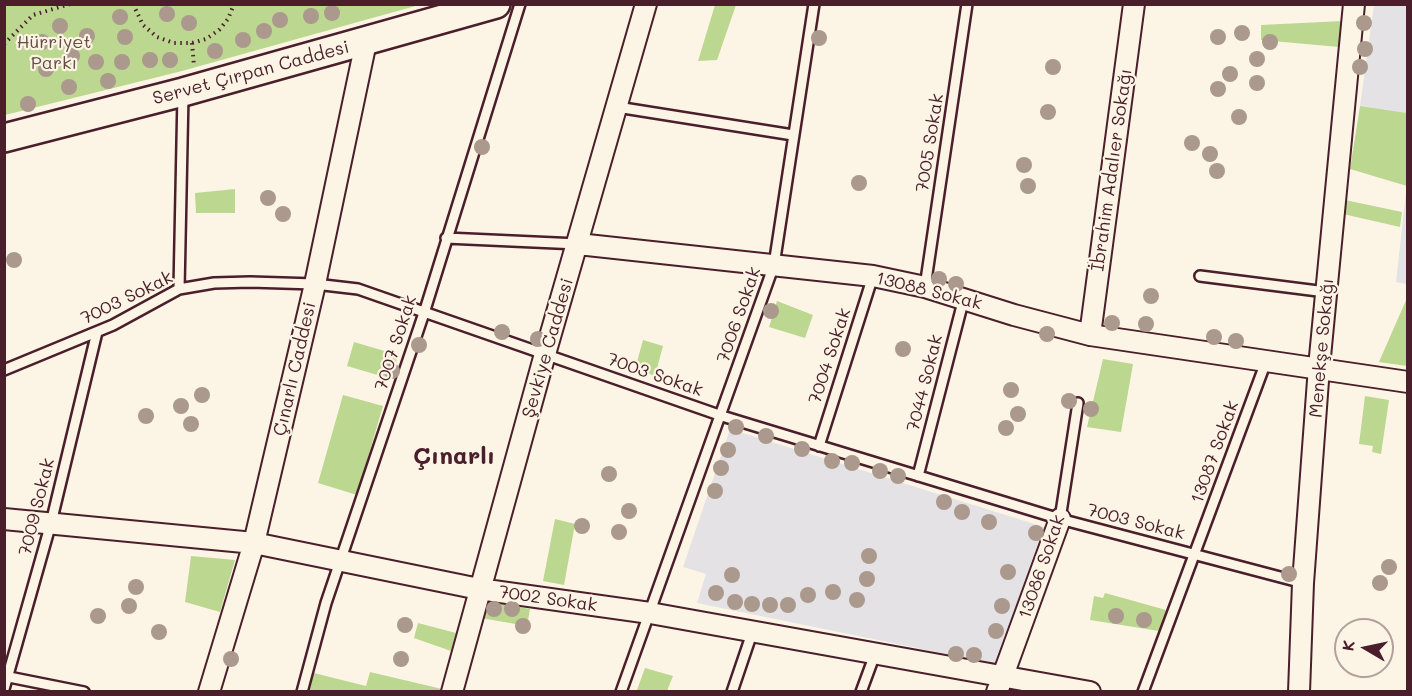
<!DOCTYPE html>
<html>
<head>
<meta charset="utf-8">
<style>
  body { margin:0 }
  #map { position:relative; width:1412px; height:696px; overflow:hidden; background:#fcf5e5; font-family:Mali,sans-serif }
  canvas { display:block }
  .frame { position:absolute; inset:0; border:6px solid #4a1f2b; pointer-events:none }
  .north { position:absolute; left:1334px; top:618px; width:60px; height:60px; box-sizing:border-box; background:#fcf5e5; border:2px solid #b59f9b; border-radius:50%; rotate:279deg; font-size:16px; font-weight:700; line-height:24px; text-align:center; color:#4a1f2b }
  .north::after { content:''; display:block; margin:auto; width:21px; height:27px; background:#4a1f2b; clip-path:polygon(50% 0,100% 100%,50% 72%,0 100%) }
</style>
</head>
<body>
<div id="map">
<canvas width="1412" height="696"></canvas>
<div class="frame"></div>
<div class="north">K</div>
</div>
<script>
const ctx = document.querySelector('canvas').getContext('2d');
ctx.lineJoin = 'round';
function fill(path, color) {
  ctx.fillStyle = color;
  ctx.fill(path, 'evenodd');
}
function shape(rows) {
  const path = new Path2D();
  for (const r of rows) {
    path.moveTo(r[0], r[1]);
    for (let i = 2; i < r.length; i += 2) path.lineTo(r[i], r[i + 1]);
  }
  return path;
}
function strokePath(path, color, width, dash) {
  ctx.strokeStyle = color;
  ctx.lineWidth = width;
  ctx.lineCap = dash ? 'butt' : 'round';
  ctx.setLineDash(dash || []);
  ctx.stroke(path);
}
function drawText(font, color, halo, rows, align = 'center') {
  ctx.font = font + ' Mali,sans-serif';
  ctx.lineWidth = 4.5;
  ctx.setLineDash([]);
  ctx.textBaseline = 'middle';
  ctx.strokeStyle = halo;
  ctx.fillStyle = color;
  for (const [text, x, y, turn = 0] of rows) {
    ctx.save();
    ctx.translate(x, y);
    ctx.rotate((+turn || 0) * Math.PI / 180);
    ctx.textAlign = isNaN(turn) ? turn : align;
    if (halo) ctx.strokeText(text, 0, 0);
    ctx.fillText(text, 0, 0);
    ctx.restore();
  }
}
fill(shape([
  [1374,5,1407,5,1407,113,1360,106],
  [1407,183,1407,284,1396,282],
  [730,429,1044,527,995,664,697,603,706,574,683,567]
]), '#e5e2e6');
fill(shape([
  [4,5,5,4,419,5,182,71,5,115],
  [715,5,736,5,717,60,698,61],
  [1343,21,1339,47,1261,40,1261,25],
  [1360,106,1407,113,1407,186,1350,169],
  [235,189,235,213,196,213,195,193],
  [1345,200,1402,212,1400,227,1343,214],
  [1407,298,1407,366,1379,362],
  [777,301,813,315,805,338,769,327],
  [643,340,663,346,655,376,635,369],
  [354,342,398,355,391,379,347,366],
  [1103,359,1133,364,1121,432,1087,427],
  [343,395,383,406,357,495,318,483],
  [1365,396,1389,400,1381,454,1372,452,1373,446,1359,444],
  [555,519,575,524,564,585,543,581],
  [191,556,235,560,220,612,185,602],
  [1105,593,1166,610,1159,631,1090,620,1094,596,1103,598],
  [484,600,530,609,527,626,481,618],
  [418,623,456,633,451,651,414,638],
  [645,668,673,676,667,691,637,690],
  [370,672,442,689,442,691,309,691,314,673,366,686]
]), '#bcd78f');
const lane = shape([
  [617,107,793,135],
  [446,238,578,244],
  [1200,276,1326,292],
  [925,287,967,4],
  [179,289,183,94],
  [4,370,113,325,179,289,214,283,250,282,315,284,358,289,722,416,1060,519,1303,583],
  [819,446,873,276],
  [918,476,964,298],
  [1060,519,1078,403],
  [4,676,84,692],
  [4,689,51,523,97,332],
  [302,692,326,603,425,310,520,4],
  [621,692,774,265,814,4],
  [732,692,752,633],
  [861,692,875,654],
  [1143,692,1267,359]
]);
const street = shape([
  [578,244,873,276,925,287,1014,315,1090,335,1408,382],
  [1090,335,1134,4],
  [4,519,254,543,479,589,650,613,1090,692],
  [209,692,254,543,315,284,366,42],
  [452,692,545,354,646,4],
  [997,692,1060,519],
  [1299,692,1303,583,1319,367,1354,4]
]);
const secondary = shape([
  [4,138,183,92,496,4]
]);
strokePath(lane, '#4a1f2b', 14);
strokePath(street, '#4a1f2b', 24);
strokePath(secondary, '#4a1f2b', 32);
strokePath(shape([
  [133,4,143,25,157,37,174,43,192,43,206,39,219,30,228,19,234,4],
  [192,43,194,66],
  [4,44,33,15,70,4]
]), '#4a1f2b', 4, [1.5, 4.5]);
strokePath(lane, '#fcf5e5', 9);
strokePath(street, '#fcf5e5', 20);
strokePath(secondary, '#fcf5e5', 27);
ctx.fillStyle = '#aa998c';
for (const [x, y] of [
  [332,13],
  [167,14],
  [311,16],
  [120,17],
  [280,20],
  [189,23],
  [1364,23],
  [60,26],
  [264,31],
  [1242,33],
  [87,36],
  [125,37],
  [1218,37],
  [819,38],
  [243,40],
  [42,42],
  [1270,42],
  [1365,49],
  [215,51],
  [72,56],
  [1257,59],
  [150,60],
  [170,60],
  [96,62],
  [122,62],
  [1053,67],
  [1360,67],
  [46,69],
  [1230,74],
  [108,81],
  [1257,83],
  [69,87],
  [1218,89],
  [28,104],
  [1048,112],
  [1239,117],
  [1192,143],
  [482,147],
  [1210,154],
  [1024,165],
  [1217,171],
  [859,183],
  [1028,186],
  [268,198],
  [283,214],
  [14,260],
  [939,279],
  [956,284],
  [1151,296],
  [771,311],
  [1112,323],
  [1146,324],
  [502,332],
  [1047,334],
  [1214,337],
  [538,339],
  [1236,341],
  [419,345],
  [903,349],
  [392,371],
  [1011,390],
  [202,395],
  [1069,401],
  [181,406],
  [1091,409],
  [1018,414],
  [146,416],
  [191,424],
  [736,427],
  [1006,428],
  [766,436],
  [802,449],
  [728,450],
  [832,461],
  [852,463],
  [721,468],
  [880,471],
  [609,474],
  [898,476],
  [715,491],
  [944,502],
  [629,511],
  [962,512],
  [989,522],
  [582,526],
  [619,532],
  [1036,533],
  [869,556],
  [1389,567],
  [1008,572],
  [1289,574],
  [732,575],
  [867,579],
  [1380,583],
  [136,587],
  [833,592],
  [716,593],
  [808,595],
  [857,600],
  [735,602],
  [752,604],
  [770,605],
  [788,605],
  [129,606],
  [1002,606],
  [494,609],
  [512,609],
  [98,616],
  [1116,616],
  [1144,620],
  [405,625],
  [523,626],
  [996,631],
  [159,632],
  [956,654],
  [974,655],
  [231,659],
  [401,659]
]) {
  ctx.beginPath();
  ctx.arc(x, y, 8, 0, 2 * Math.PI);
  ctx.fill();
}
drawText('18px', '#664d44', '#fcf5e5', [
  ["Hürriyet",54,42],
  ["Parkı",54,63]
]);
drawText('18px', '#4a1f2b', '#fcf5e5', [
  ["Servet Çırpan Caddesi",251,73,-15],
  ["7005 Sokak",930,143,-81],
  ["İbrahim Adalıer Sokağı",1112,170,-82],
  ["13088 Sokak",929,291,14],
  ["7003 Sokak",127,298,-26],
  ["7006 Sokak",739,315,-71],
  ["7007 Sokak",396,343,-72],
  ["Şevkiye Caddesi",548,348,-74],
  ["Menekşe Sokağı",1322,348,-85],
  ["7004 Sokak",830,356,-72],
  ["Çınarlı Caddesi",295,369,-77],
  ["7003 Sokak",655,375,19],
  ["7044 Sokak",925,383,-76],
  ["13087 Sokak",1215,452,-70],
  ["7009 Sokak",37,507,-76],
  ["7003 Sokak",1136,522,14],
  ["13086 Sokak",1042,567,-71],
  ["7002 Sokak",548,599,8]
]);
drawText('bold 24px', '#4a1f2b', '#fcf5e5', [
  ["Çınarlı",454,457]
]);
</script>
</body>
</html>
